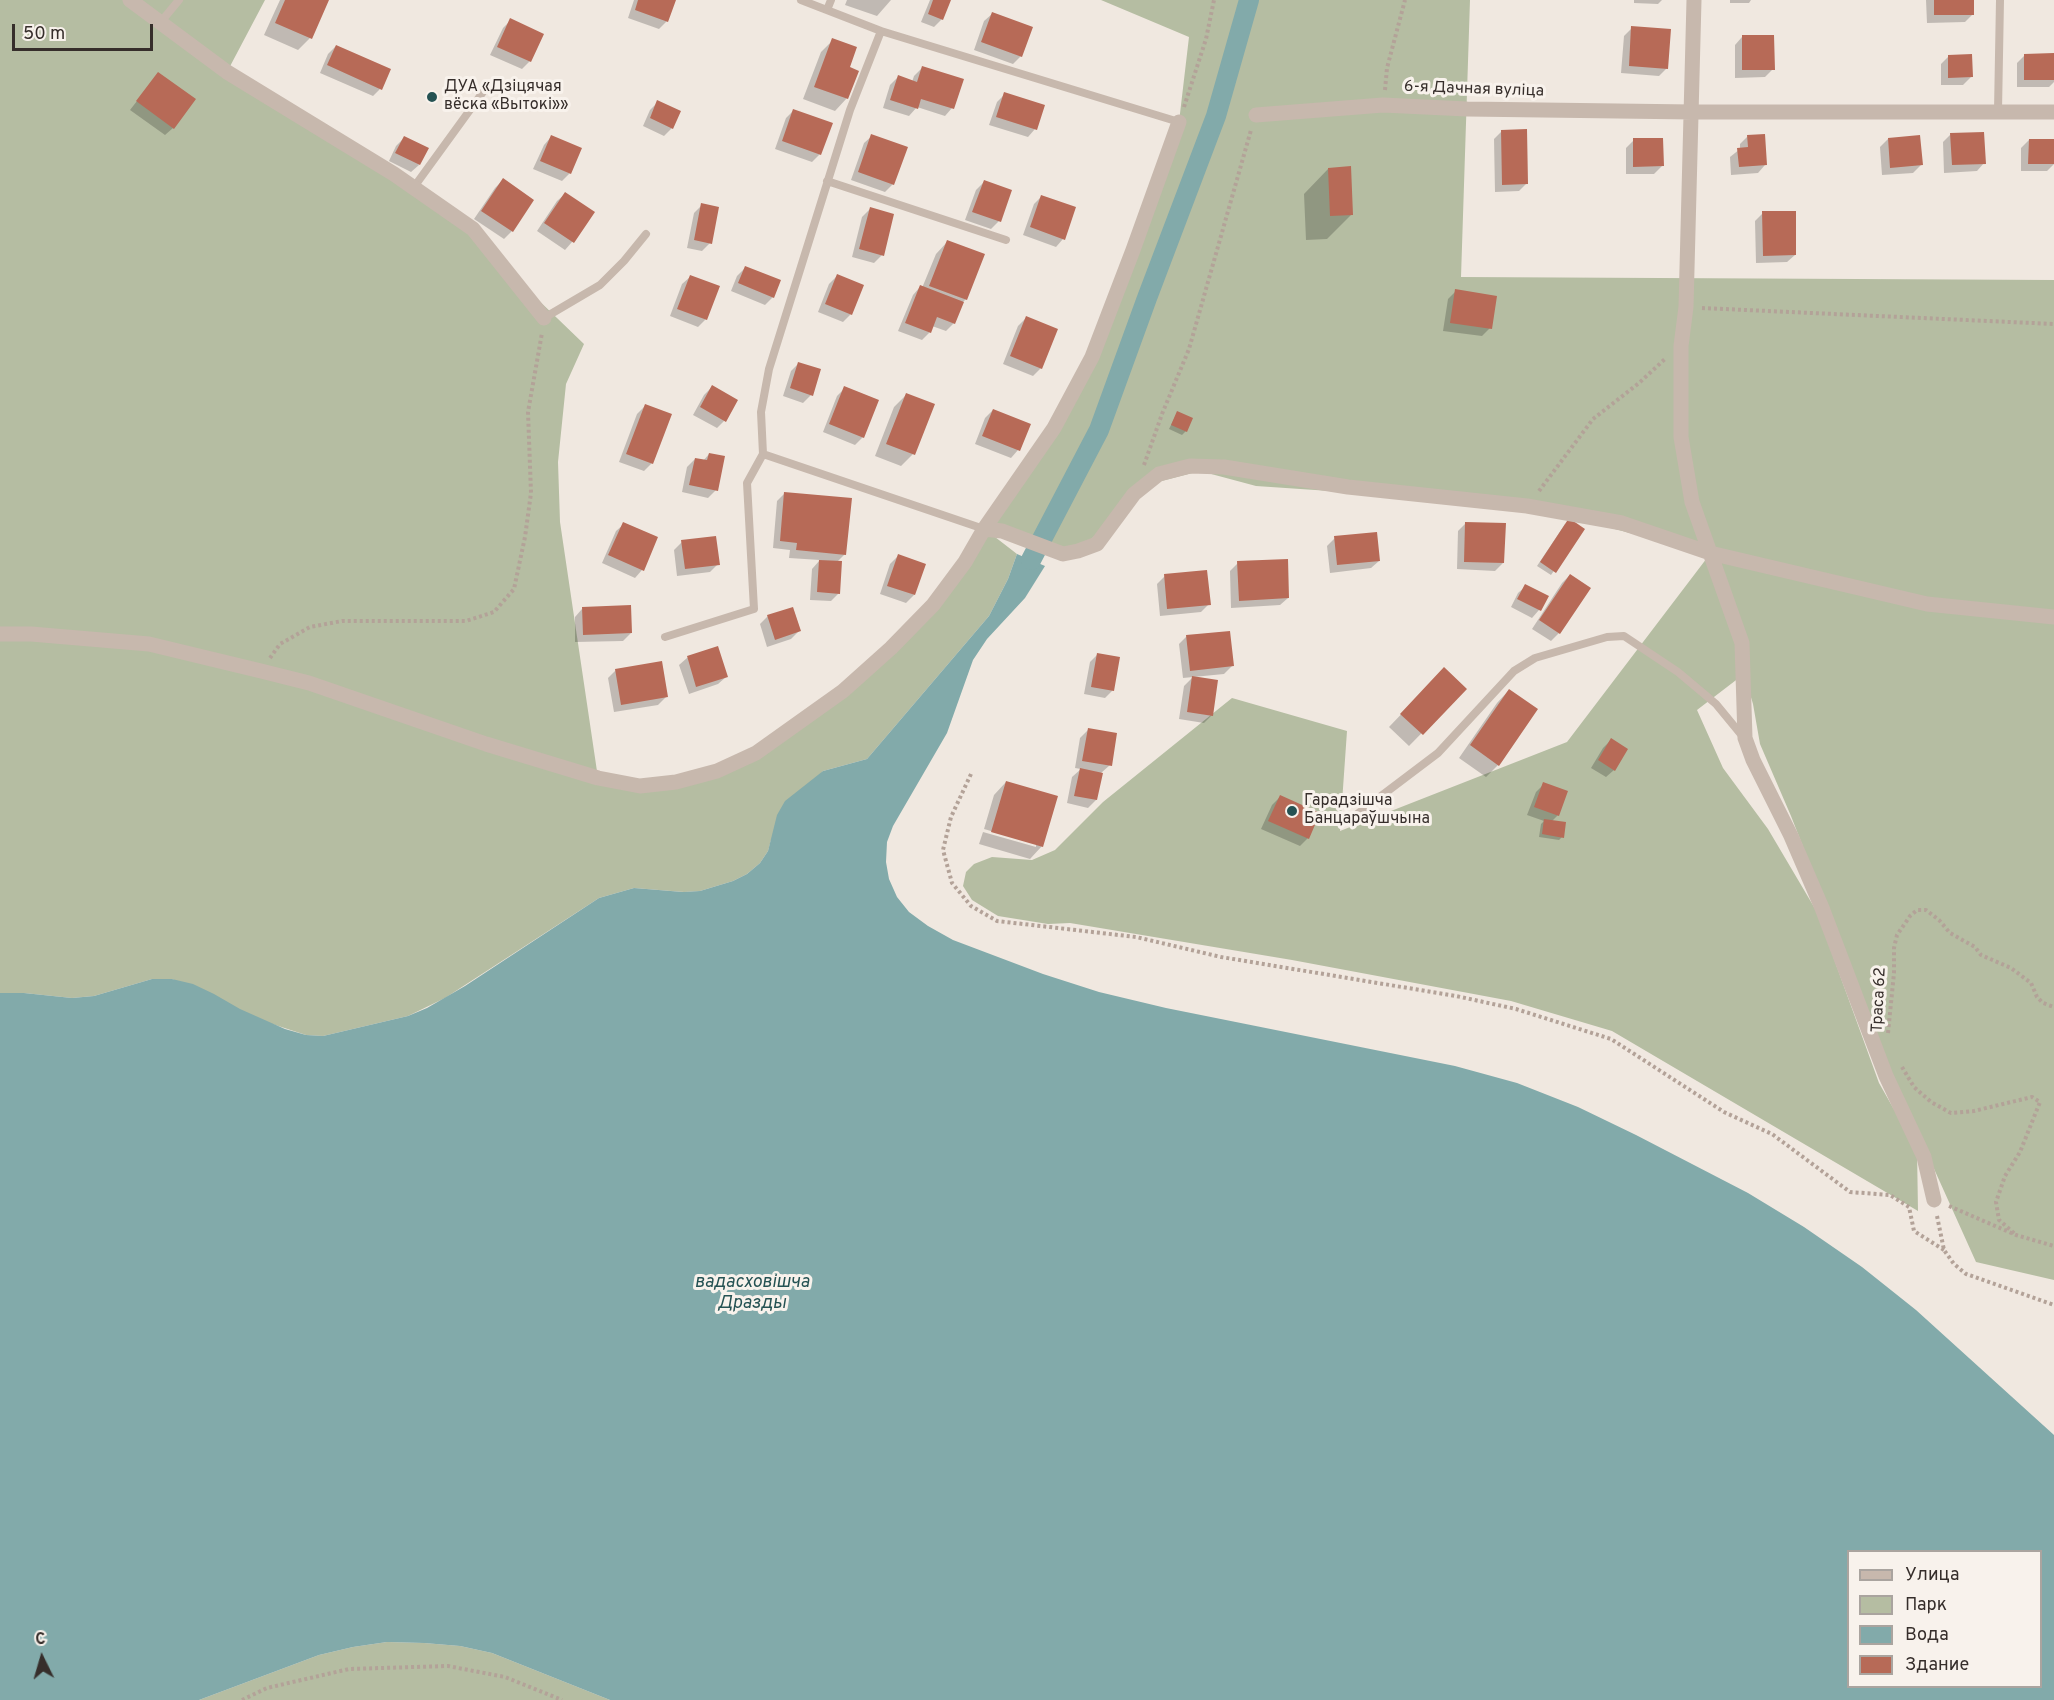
<!DOCTYPE html>
<html>
<head>
<meta charset="utf-8">
<style>
  body { margin:0 }
  #map { position:relative; width:2054px; height:1700px; overflow:hidden; background:#f0e8e0; font-family:Overpass,sans-serif }
  canvas { display:block }
  .legend { position:absolute; left:1847px; top:1550px; width:195px; height:138px; box-sizing:border-box; background:#f8f2ec; border:2px solid #aaa49f; margin:0; padding:8px 10px; list-style:none; font-size:18px; color:#362e2b }
  .legend li { display:flex; align-items:center; gap:12px; height:30px }
  .legend b { width:30px; border:2px solid #aaa49f }
  .north { position:absolute; left:12px; top:1628px; width:60px; height:60px; -webkit-text-stroke:4px #f8f2ec; paint-order:stroke; rotate:355deg; font-size:16px; font-weight:700; line-height:24px; text-align:center; color:#362e2b }
  .north::after { content:''; display:block; margin:auto; width:21px; height:27px; background:#362e2b; clip-path:polygon(50% 0,100% 100%,50% 72%,0 100%) }
  .scale { position:absolute; left:12px; top:24px; width:141px; height:27px; box-sizing:border-box; border:3px solid #362e2b; border-top:0; padding-left:8px; font-size:18px; line-height:21px; white-space:nowrap; color:#362e2b; -webkit-text-stroke:4px #f8f2ec; paint-order:stroke }
</style>
</head>
<body>
<div id="map">
<canvas width="2054" height="1700"></canvas>
<ul class="legend">
<li><b style="height:8px;background:#c7b8ad"></b>Улица</li>
<li><b style="height:16px;background:#b5bda2"></b>Парк</li>
<li><b style="height:16px;background:#82aaaa"></b>Вода</li>
<li><b style="height:16px;background:#b76a57"></b>Здание</li>
</ul>
<div class="north">С</div>
<div class="scale">50 m</div>
</div>
<script>
const ctx = document.querySelector('canvas').getContext('2d');
ctx.lineJoin = 'round';
function fill(path, color) {
  ctx.fillStyle = color;
  ctx.fill(path, 'evenodd');
}
function shape(rows) {
  const path = new Path2D();
  for (const r of rows) {
    path.moveTo(r[0], r[1]);
    for (let i = 2; i < r.length; i += 2) path.lineTo(r[i], r[i + 1]);
  }
  return path;
}
function strokePath(path, color, width, dash) {
  ctx.strokeStyle = color;
  ctx.lineWidth = width;
  ctx.lineCap = dash ? 'butt' : 'round';
  ctx.setLineDash(dash || []);
  ctx.stroke(path);
}
function drawText(font, color, halo, rows, align = 'center') {
  ctx.font = font + ' Overpass,sans-serif';
  ctx.lineWidth = 6;
  ctx.setLineDash([]);
  ctx.textBaseline = 'middle';
  ctx.strokeStyle = halo;
  ctx.fillStyle = color;
  for (const [text, x, y, turn = 0] of rows) {
    ctx.save();
    ctx.translate(x, y);
    ctx.rotate((+turn || 0) * Math.PI / 180);
    ctx.textAlign = isNaN(turn) ? turn : align;
    if (halo) ctx.strokeText(text, 0, 0);
    ctx.fillText(text, 0, 0);
    ctx.restore();
  }
}
fill(shape([
  [0,0,265,0,227,72,473,229,531,293,584,344,566,384,558,462,560,522,598,778,640,786,717,771,795,726,933,605,1092,357,1179,122,1189,37,1101,0,1470,0,1461,277,2054,280,2054,1280,1976,1262,1894,1080,1791,816,1760,744,1753,704,1744,674,1697,710,1723,768,1768,829,1817,912,1879,1083,1917,1150,1918,1211,1612,1031,1511,1001,1292,960,1070,923,1048,924,998,916,972,900,963,886,966,872,974,864,992,857,1032,860,1055,850,1103,802,1232,698,1347,731,1340,831,1567,742,1710,554,1527,506,1478,501,1256,486,1200,471,1154,483,1078,551,986,530,1017,554,1008,579,989,616,867,759,823,771,771,840,768,851,760,863,747,874,733,881,700,891,684,892,634,888,599,898,445,998,408,1016,323,1036,306,1035,263,1021,172,979,152,979,94,996,72,998,24,993,0,993],
  [387,1642,424,1643,460,1646,492,1653,610,1700,199,1700,319,1655,353,1647]
]), '#b5bda2');
fill(shape([
  [1017,554,1045,566,1025,598,987,639,973,660,947,733,893,826,887,842,886,862,889,879,897,897,909,912,928,926,953,940,1043,974,1099,992,1166,1008,1455,1066,1517,1083,1578,1107,1636,1135,1748,1193,1804,1227,1862,1267,1916,1310,2054,1435,2054,1700,610,1700,492,1653,460,1646,424,1643,387,1642,353,1647,319,1655,199,1700,0,1700,0,993,24,993,72,998,94,996,152,979,172,979,193,984,214,994,240,1009,285,1029,306,1035,323,1036,408,1016,427,1008,465,986,599,898,634,888,683,892,700,891,733,881,747,874,760,863,768,851,777,815,785,801,823,771,867,759,989,616,1008,579],
  [1848,1552,2040,1552,2040,1686,1848,1686]
]), '#82aaaa');
fill(shape([
  [280,0,328,0,310,38,298,50,264,35],
  [634,0,674,0,667,21,659,29,628,18],
  [847,0,891,0,877,16,845,5],
  [930,0,949,0,942,19,934,27,921,22],
  [1634,0,1662,0,1658,4,1634,3],
  [1730,0,1751,0,1749,3,1730,3],
  [1926,0,1973,0,1973,14,1965,22,1927,23],
  [992,14,1021,56,1013,64,974,50,984,21],
  [511,20,530,61,522,69,490,55,503,28],
  [1632,28,1667,68,1659,76,1621,73,1624,36],
  [1742,37,1773,69,1765,77,1735,78,1735,45],
  [833,40,848,68,847,98,835,111,803,99,821,52],
  [336,46,380,89,373,96,320,73,328,54],
  [2025,55,2054,55,2054,82,2049,87,2017,87,2017,63],
  [1949,56,1971,77,1963,85,1941,85,1941,64],
  [922,68,952,108,945,116,917,107,909,116,883,108,890,85,898,77,912,82,914,76],
  [158,74,173,128,165,135,130,110],
  [1005,94,1035,129,1028,137,989,125,997,102],
  [658,102,672,128,664,136,643,126,650,110],
  [793,111,820,154,812,162,775,149,786,118],
  [1502,131,1527,183,1519,191,1495,192,1494,139],
  [1951,134,1984,163,1977,171,1944,173,1943,142],
  [872,136,893,184,885,192,851,180,864,143],
  [1748,136,1765,165,1758,173,1731,175,1730,157,1740,149,1740,144],
  [551,137,570,173,562,181,533,169,544,145],
  [404,138,419,165,411,172,389,161,396,146],
  [1888,139,1921,165,1913,173,1882,175,1880,147],
  [1634,140,1662,166,1654,174,1626,174,1626,148],
  [2029,140,2054,141,2054,164,2047,171,2021,171,2021,148],
  [1328,169,1351,215,1327,239,1306,240,1304,194],
  [503,180,512,231,504,239,474,219,495,188],
  [984,182,999,221,991,229,965,220,976,190],
  [565,194,593,212,572,242,565,250,537,231,557,201],
  [1042,196,1063,239,1056,247,1023,235,1034,204],
  [702,205,710,243,702,251,687,248,694,213],
  [870,209,882,255,874,263,852,257,862,217],
  [1763,213,1795,255,1787,262,1756,263,1755,221],
  [948,241,966,299,961,304,954,323,946,331,932,326,930,332,922,340,898,331,913,295,920,287,922,288,936,254],
  [745,268,773,297,765,305,731,291,737,276],
  [837,276,851,314,843,322,818,312,829,284],
  [690,277,706,319,698,327,670,316,682,284],
  [1456,291,1490,328,1482,336,1443,331,1448,299],
  [1026,318,1041,368,1033,376,1003,364,1018,326],
  [799,363,811,395,803,403,783,396,791,371],
  [712,387,724,421,717,428,693,415,704,395],
  [845,388,863,437,855,445,823,432,837,396],
  [906,395,913,454,901,466,875,456,894,407],
  [645,406,652,463,644,471,619,462,637,414],
  [993,410,1018,450,1011,458,975,444,985,418],
  [1177,413,1186,431,1182,435,1169,429],
  [709,454,716,490,708,498,682,492,687,467,695,459,703,461],
  [785,493,845,554,837,562,839,593,831,601,810,600,812,569,820,560,789,558,790,550,773,548,777,501],
  [1466,523,1503,563,1495,571,1457,569,1458,531],
  [624,524,642,570,635,578,602,563,616,531],
  [1565,524,1583,529,1551,575,1537,566],
  [1335,538,1379,561,1371,568,1330,573,1327,546],
  [682,542,718,564,710,572,677,576,674,550],
  [898,556,914,595,906,603,880,594,890,564],
  [1238,563,1288,598,1280,605,1231,608,1230,571],
  [1570,575,1589,588,1559,633,1551,641,1532,629,1562,583],
  [1165,576,1209,604,1201,612,1160,616,1157,584],
  [1526,586,1546,597,1539,610,1532,618,1511,607,1518,593],
  [582,609,631,633,623,641,575,642,575,617],
  [768,616,799,631,791,639,767,647,760,624],
  [1187,636,1232,666,1224,674,1193,677,1212,715,1204,723,1179,719,1184,686,1193,677,1183,678,1179,644],
  [717,648,726,677,718,684,689,694,679,665,687,658],
  [1098,654,1113,690,1105,698,1084,694,1090,662],
  [616,670,666,697,658,705,614,712,608,678],
  [1432,682,1465,689,1409,746,1389,727],
  [1509,690,1498,765,1486,777,1459,758,1497,703],
  [1088,730,1110,765,1101,773,1096,800,1088,808,1067,803,1072,777,1081,769,1075,768,1080,738],
  [1611,740,1614,770,1606,777,1591,768,1603,748],
  [1006,782,1042,846,1030,859,979,844,983,832,1036,847,1036,844,984,829,994,795],
  [1544,784,1558,815,1551,822,1562,837,1559,840,1539,837,1541,824,1544,821,1527,815,1536,792],
  [1280,797,1318,814,1308,838,1300,846,1261,829,1272,805]
]), '#0003');
strokePath(shape([
  [1031,560,1099,430,1147,298,1216,116,1249,0]
]), '#82aaaa', 20);
fill(shape([
  [285,0,329,0,312,39,275,23],
  [638,0,676,0,668,22,635,10],
  [933,0,951,0,943,20,928,14],
  [1934,0,1974,0,1974,15,1934,15],
  [992,12,1033,27,1022,57,981,42],
  [510,18,544,34,531,62,497,47],
  [1631,26,1671,29,1668,69,1629,66],
  [1742,35,1774,35,1775,70,1742,70],
  [832,38,857,47,850,67,859,71,848,99,814,87],
  [336,45,391,69,382,90,327,65],
  [2054,53,2054,80,2024,80,2024,54],
  [1972,54,1973,77,1948,78,1948,55],
  [922,66,964,79,954,109,921,99,918,109,890,100,898,75,917,82],
  [158,72,196,99,174,129,136,101],
  [1004,92,1045,105,1037,130,996,117],
  [657,100,681,111,673,129,650,118],
  [793,109,833,123,821,155,782,141],
  [1527,129,1528,184,1502,185,1501,130],
  [1984,132,1986,164,1952,165,1950,133],
  [871,134,908,147,894,185,858,172],
  [1765,134,1767,165,1739,167,1737,148,1748,147,1747,135],
  [551,135,582,148,571,174,540,161],
  [1920,135,1923,165,1890,168,1888,138],
  [404,136,429,148,420,165,395,153],
  [1633,138,1663,138,1664,166,1633,167],
  [2029,139,2054,139,2054,164,2028,164],
  [1351,166,1353,215,1330,216,1328,168],
  [503,178,534,200,513,232,481,211],
  [984,180,1012,190,1001,222,972,212],
  [565,192,595,212,574,243,544,223],
  [1041,195,1076,207,1065,240,1030,227],
  [701,203,719,207,712,244,694,240],
  [870,207,894,214,884,256,859,249],
  [1762,211,1796,211,1796,255,1763,256],
  [947,240,985,254,967,300,929,286],
  [745,266,781,280,774,298,738,283],
  [837,274,864,285,852,315,825,304],
  [690,275,720,286,707,320,677,309],
  [920,285,964,302,955,324,937,317,931,333,905,323],
  [1455,289,1497,296,1492,329,1450,323],
  [1026,316,1058,329,1042,369,1010,356],
  [798,362,821,369,813,396,790,388],
  [712,385,738,400,726,422,700,407],
  [844,386,879,400,864,438,829,424],
  [906,393,935,404,915,455,886,444],
  [645,404,672,414,653,464,626,454],
  [993,409,1031,424,1020,451,982,436],
  [1177,411,1193,418,1187,432,1171,425],
  [709,453,725,456,718,491,689,485,695,458,707,460],
  [784,492,852,498,846,555,796,550,797,543,780,541],
  [1569,518,1585,529,1556,573,1540,562],
  [623,522,658,537,644,571,608,555],
  [1465,522,1506,523,1504,563,1464,562],
  [1377,532,1380,561,1337,565,1334,536],
  [716,536,720,565,685,569,681,540],
  [898,554,926,564,915,595,887,586],
  [1288,559,1289,598,1239,601,1237,561],
  [819,560,842,561,840,594,817,592],
  [1207,570,1211,605,1167,609,1164,574],
  [1570,574,1591,588,1560,634,1539,620],
  [1525,584,1549,596,1541,611,1517,599],
  [631,605,632,633,583,635,582,607],
  [793,607,801,631,775,640,767,615],
  [1230,631,1234,666,1190,671,1186,635],
  [718,646,728,677,696,687,687,656],
  [1097,653,1120,657,1114,691,1091,687],
  [662,661,668,697,621,705,615,669],
  [1444,667,1467,689,1423,735,1400,714],
  [1192,676,1218,680,1213,716,1187,712],
  [1509,689,1538,709,1499,766,1470,745],
  [1088,728,1117,733,1112,766,1082,761],
  [1611,738,1628,749,1615,771,1598,760],
  [1080,768,1103,773,1097,800,1074,796],
  [1006,781,1058,796,1043,847,991,832],
  [1543,782,1568,791,1559,816,1534,807],
  [1280,795,1320,813,1309,839,1268,821],
  [1544,819,1566,822,1564,838,1542,834]
]), '#b76a57');
strokePath(shape([
  [1385,90,1387,68,1405,0],
  [1184,107,1206,39,1214,0],
  [1702,308,2054,324],
  [1144,465,1162,414,1189,349,1251,130],
  [1539,491,1593,419,1639,383,1665,359],
  [270,658,280,644,310,627,342,621,466,621,494,612,514,589,525,537,531,493,528,412,542,333],
  [971,774,951,817,943,850,952,883,971,906,997,921,1136,937,1221,957,1456,996,1516,1009,1611,1039,1724,1112,1772,1134,1850,1192,1890,1195,1909,1207,1914,1231,1944,1250],
  [1888,1033,1894,973,1894,948,1897,935,1910,916,1917,910,1926,910,1939,920,1950,933,1975,947,1981,955,2011,968,2031,983,2037,997,2043,1003,2054,1007],
  [1902,1067,1914,1087,1931,1102,1951,1113,1974,1111,2032,1097,2040,1102,2020,1152,2005,1176,1996,1202,1999,1220,2016,1235],
  [1949,1206,2016,1235,2054,1246],
  [1937,1216,1944,1250,1954,1264,1966,1274,2054,1305],
  [242,1700,267,1688,349,1669,448,1666,505,1677,562,1700]
]), '#b3a298', 4, [3, 3]);
strokePath(shape([
  [801,0,881,31,1179,122],
  [827,10,831,0],
  [160,23,179,0],
  [1998,111,2000,0],
  [827,181,1006,240],
  [414,187,483,92],
  [544,318,600,285,624,261,646,234],
  [763,454,984,529],
  [665,637,754,609,747,483,763,454,761,412,769,369,850,110,881,31],
  [1356,815,1438,753,1514,671,1535,658,1607,637,1624,636,1678,672,1716,704,1744,738]
]), '#c7b8ad', 8);
strokePath(shape([
  [130,0,227,72,394,174,473,229,544,318],
  [1694,0,1686,307,1681,346,1681,437,1692,502,1742,643,1745,738,1753,760,1791,836,1822,908,1886,1076,1924,1157,1934,1200],
  [1256,115,1383,105,1467,109,1693,112,2054,112],
  [984,529,1002,531,1063,554,1078,551,1097,544,1134,494,1159,474,1190,466,1224,467,1348,487,1527,506,1622,523,1710,553,1927,604,2054,617],
  [0,634,31,634,149,644,261,671,309,683,486,744,598,778,640,786,676,782,717,771,756,753,843,691,891,648,933,605,965,562,984,529,1054,428,1092,357,1133,250,1179,122]
]), '#c7b8ad', 15);
for (const [x, y, r, color] of [
  [432,97,6,"#255253"],
  [1292,811,6,"#255253"]
]) {
  const dot = new Path2D();
  dot.arc(x, y, r, 0, 2 * Math.PI);
  ctx.fillStyle = color;
  ctx.fill(dot);
  strokePath(dot, '#f8f2ec', 2);
}
drawText('16px', '#362e2b', '#f8f2ec', [
  ["ДУА «Дзіцячая",444,88],
  ["вёска «Вытокі»»",444,106],
  ["Гарадзішча",1304,802],
  ["Банцараўшчына",1304,820]
], 'left');
drawText('16px', '#362e2b', '#f8f2ec', [
  ["6-я Дачная вуліца",1474,90,2],
  ["Траса 62",1880,1000,-87]
]);
drawText('italic 18px', '#255253', '#f8f2ec', [
  ["вадасховішча",752,1283],
  ["Дразды",752,1304]
]);
</script>
</body>
</html>
